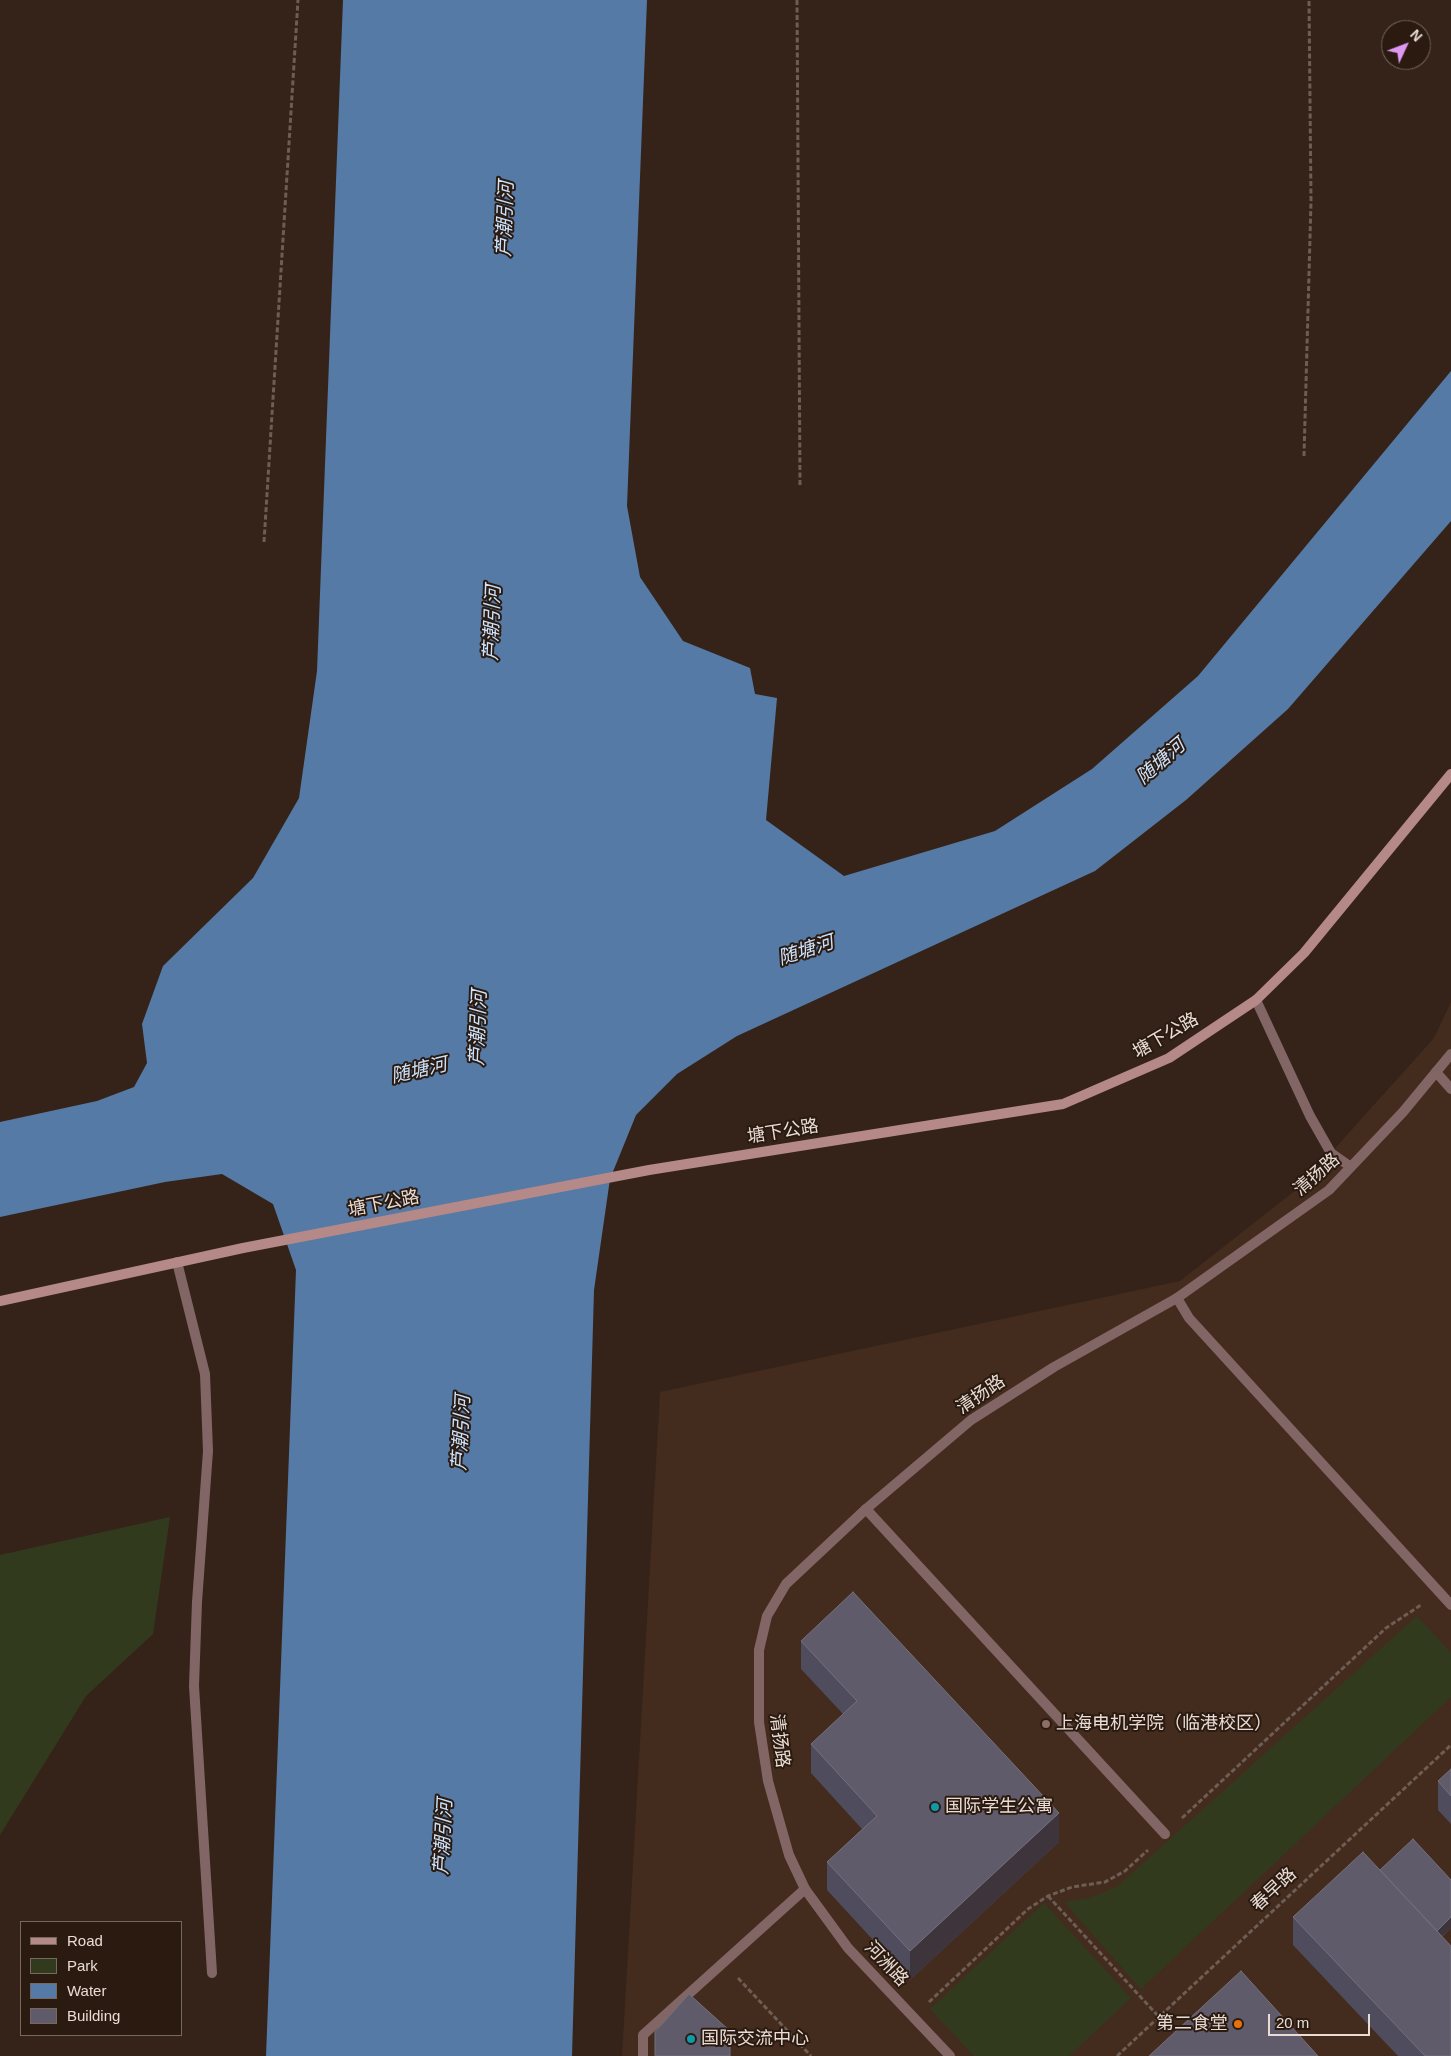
<!DOCTYPE html>
<html>
<head>
<meta charset="utf-8">
<style>
  body { margin:0 }
  #map { position:relative; width:1451px; height:2056px; overflow:hidden; background:#352319; font-family:Helvetica,sans-serif }
  canvas { display:block }
  .legend { position:absolute; left:20px; top:1921px; width:162px; height:115px; box-sizing:border-box; background:#2a1a10; border:1px solid #76685f; margin:0; padding:6px 9px; list-style:none; font-size:15px; color:#e8dcd5 }
  .legend li { display:flex; align-items:center; gap:10px; height:25px }
  .legend b { width:25px; border:1px solid #76685f }
  .north { position:absolute; left:1381px; top:20px; width:50px; height:50px; box-sizing:border-box; background:#2a1a10; border:1px solid #76685f; border-radius:50%; rotate:47deg; font-size:14px; font-weight:700; line-height:20px; text-align:center; color:#e8dcd5 }
  .north::after { content:''; display:block; margin:auto; width:18px; height:22px; background:#de98f2; clip-path:polygon(50% 0,100% 100%,50% 72%,0 100%) }
  .scale { position:absolute; left:1268px; top:2014px; width:102px; height:22px; box-sizing:border-box; border:2px solid #e8dcd5; border-top:0; padding-left:6px; font-size:15px; line-height:18px; white-space:nowrap; color:#e8dcd5; -webkit-text-stroke:4px #2a1a10; paint-order:stroke }
</style>
</head>
<body>
<div id="map">
<canvas width="1451" height="2056"></canvas>
<ul class="legend">
<li><b style="height:6px;background:#b58988"></b>Road</li>
<li><b style="height:14px;background:#323a1d"></b>Park</li>
<li><b style="height:14px;background:#557aa5"></b>Water</li>
<li><b style="height:14px;background:#605b6a"></b>Building</li>
</ul>
<div class="north">N</div>
<div class="scale">20 m</div>
</div>
<script>
const ctx = document.querySelector('canvas').getContext('2d');
ctx.lineJoin = 'round';
function fill(path, color) {
  ctx.fillStyle = color;
  ctx.fill(path, 'evenodd');
}
function shape(rows) {
  const path = new Path2D();
  for (const r of rows) {
    path.moveTo(r[0], r[1]);
    for (let i = 2; i < r.length; i += 2) path.lineTo(r[i], r[i + 1]);
  }
  return path;
}
function strokePath(path, color, width, dash) {
  ctx.strokeStyle = color;
  ctx.lineWidth = width;
  ctx.lineCap = dash ? 'butt' : 'round';
  ctx.setLineDash(dash || []);
  ctx.stroke(path);
}
function drawText(font, color, halo, rows, align = 'center') {
  ctx.font = font + ' Helvetica,"Noto Sans SC",sans-serif';
  ctx.lineWidth = 4;
  ctx.setLineDash([]);
  ctx.textBaseline = 'middle';
  ctx.strokeStyle = halo;
  ctx.fillStyle = color;
  for (const [text, x, y, turn = 0] of rows) {
    ctx.save();
    ctx.translate(x, y);
    ctx.rotate((+turn || 0) * Math.PI / 180);
    ctx.textAlign = isNaN(turn) ? turn : align;
    if (halo) ctx.strokeText(text, 0, 0);
    ctx.fillText(text, 0, 0);
    ctx.restore();
  }
}
fill(shape([
  [1451,1002,1451,2056,622,2056,660,1392,1180,1281,1301,1186,1434,1038]
]), '#432b1e');
fill(shape([
  [170,1517,153,1634,86,1696,0,1835,0,1555],
  [1417,1616,1451,1653,1451,1697,1141,1989,1064,1902,1090,1898,1118,1886],
  [1044,1903,1131,1998,1069,2056,974,2056,930,2009]
]), '#323a1d');
fill(shape([
  [343,0,647,0,627,506,640,577,683,641,750,668,755,694,777,698,766,820,844,876,995,831,1092,769,1198,676,1451,371,1451,521,1288,709,1186,800,1095,871,737,1036,677,1074,636,1115,610,1179,594,1290,572,2056,266,2056,296,1270,273,1204,222,1174,165,1182,0,1217,0,1122,97,1101,134,1087,147,1063,142,1024,163,966,253,878,299,798,317,671]
]), '#557aa5');
strokePath(shape([
  [797,0,800,487],
  [1304,456,1311,201,1309,0],
  [264,542,298,0],
  [1182,1818,1386,1628,1421,1605],
  [1048,1896,1159,2017],
  [738,1978,811,2056],
  [929,2002,1028,1909,1048,1896,1072,1887,1105,1882,1125,1871,1148,1850],
  [1117,2056,1451,1745]
]), '#6d5d54', 3, [5, 2.5]);
strokePath(shape([
  [1436,1072,1451,1089],
  [1177,1298,1189,1318,1451,1605],
  [866,1509,1165,1834],
  [643,2056,643,2035,805,1889]
]), '#826666', 10);
strokePath(shape([
  [1256,1000,1310,1116,1331,1153,1351,1167],
  [177,1262,205,1374,208,1451,197,1602,194,1686,212,1973],
  [950,2056,848,1948,805,1889,789,1855,768,1781,759,1722,759,1650,767,1616,786,1584,866,1509,971,1420,1054,1367,1177,1298,1329,1190,1403,1112,1451,1054]
]), '#826666', 10);
strokePath(shape([
  [0,1301,243,1248,649,1170,1063,1104,1169,1058,1256,1000,1304,953,1451,774]
]), '#b58988', 10);
fill(shape([
  [801,1641,1059,1842,910,1980,827,1890,827,1862,862,1829,811,1773,811,1744,843,1714,801,1669],
  [1451,1769,1451,1824,1438,1810,1438,1781],
  [1293,1917,1451,1928,1442,1937,1451,2056,1398,2056,1293,1945]
]), '#4f4c5d');
fill(shape([
  [1059,1813,1059,1842,910,1980,910,1951],
  [1451,1917,1451,1928,1427,1950,1427,1940]
]), '#3e353c');
const building = shape([
  [853,1592,1059,1813,910,1951,827,1862,877,1816,811,1744,857,1701,801,1641,853,1592],
  [1451,1769,1451,1796,1438,1781,1451,1769],
  [1413,1839,1451,1880,1451,1917,1437,1931,1380,1870,1413,1839],
  [1363,1852,1451,1946,1451,2056,1425,2056,1293,1917,1363,1852],
  [1241,1971,1318,2056,1149,2056,1241,1971],
  [689,1994,730,2031,730,2056,655,2056,655,2032,689,1994]
]);
fill(building, '#605b6a');
strokePath(building, '#75707b', 1);
for (const [x, y, r, color] of [
  [1046,1724,5,"#8d6e63"],
  [935,1807,5,"#0f9aa8"],
  [1238,2024,5,"#e8710a"],
  [691,2039,5,"#0f9aa8"]
]) {
  const dot = new Path2D();
  dot.arc(x, y, r, 0, 2 * Math.PI);
  ctx.fillStyle = color;
  ctx.fill(dot);
  strokePath(dot, '#2a1a10', 2);
}
drawText('18px', '#e8dcd5', '#2a1a10', [
  ["塘下公路",1166,1036,-30],
  ["塘下公路",783,1132,-9],
  ["清扬路",1317,1175,-41],
  ["塘下公路",384,1204,-11],
  ["清扬路",981,1395,-34],
  ["清扬路",779,1741,83],
  ["春早路",1274,1890,-43],
  ["河洲路",886,1964,47]
]);
drawText('18px', '#e8dcd5', '#2a1a10', [
  ["上海电机学院（临港校区）",1056,1724],
  ["国际学生公寓",945,1807],
  ["第二食堂",1228,2024,"right"],
  ["国际交流中心",701,2039]
], 'left');
drawText('italic 19px', '#cce3fd', '#2a1a10', [
  ["芦潮引河",506,219,-88],
  ["芦潮引河",493,623,-88],
  ["随塘河",1161,762,-41],
  ["随塘河",806,951,-18],
  ["芦潮引河",479,1028,-88],
  ["随塘河",419,1071,-13],
  ["芦潮引河",462,1433,-87],
  ["芦潮引河",444,1837,-87]
]);
</script>
</body>
</html>
